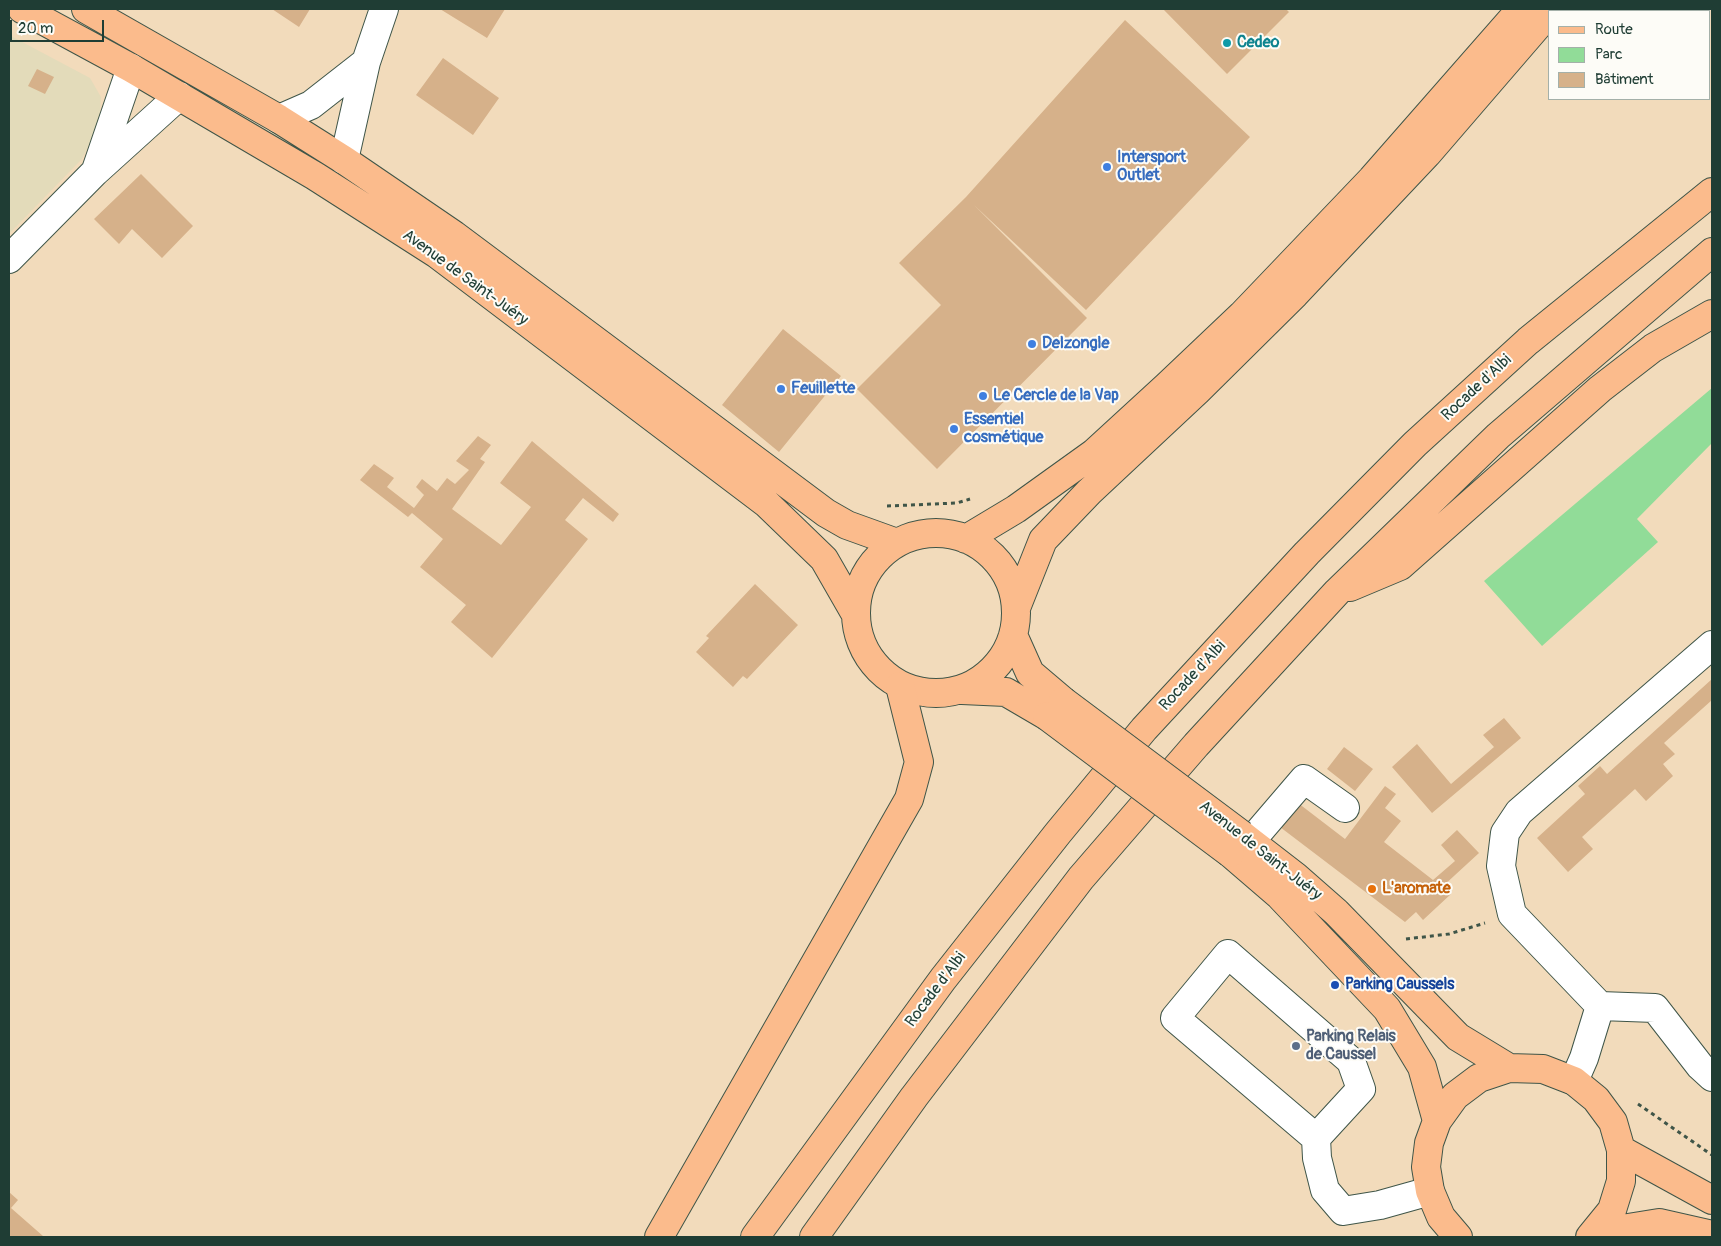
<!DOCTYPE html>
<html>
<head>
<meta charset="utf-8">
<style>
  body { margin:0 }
  #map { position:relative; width:1721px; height:1246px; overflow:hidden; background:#f2dbbb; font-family:Pangolin,sans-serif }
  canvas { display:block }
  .frame { position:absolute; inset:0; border:10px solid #1f3d34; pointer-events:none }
  .legend { position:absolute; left:1548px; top:10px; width:162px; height:90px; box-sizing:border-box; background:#fdfcf7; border:1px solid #a4b0a9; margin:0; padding:6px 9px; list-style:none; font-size:15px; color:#1f3d34 }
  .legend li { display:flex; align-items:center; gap:10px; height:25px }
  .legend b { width:25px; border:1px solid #a4b0a9 }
  .scale { position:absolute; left:10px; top:20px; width:94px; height:22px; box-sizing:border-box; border:2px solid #1f3d34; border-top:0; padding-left:6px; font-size:15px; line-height:18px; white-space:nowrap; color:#1f3d34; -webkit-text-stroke:4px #fdfcf7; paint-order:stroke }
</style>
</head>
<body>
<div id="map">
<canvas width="1721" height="1246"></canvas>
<div class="frame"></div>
<ul class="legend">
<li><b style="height:6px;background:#fbbb8c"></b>Route</li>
<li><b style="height:14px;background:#91dc98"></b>Parc</li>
<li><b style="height:14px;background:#d6b18a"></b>Bâtiment</li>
</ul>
<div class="scale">20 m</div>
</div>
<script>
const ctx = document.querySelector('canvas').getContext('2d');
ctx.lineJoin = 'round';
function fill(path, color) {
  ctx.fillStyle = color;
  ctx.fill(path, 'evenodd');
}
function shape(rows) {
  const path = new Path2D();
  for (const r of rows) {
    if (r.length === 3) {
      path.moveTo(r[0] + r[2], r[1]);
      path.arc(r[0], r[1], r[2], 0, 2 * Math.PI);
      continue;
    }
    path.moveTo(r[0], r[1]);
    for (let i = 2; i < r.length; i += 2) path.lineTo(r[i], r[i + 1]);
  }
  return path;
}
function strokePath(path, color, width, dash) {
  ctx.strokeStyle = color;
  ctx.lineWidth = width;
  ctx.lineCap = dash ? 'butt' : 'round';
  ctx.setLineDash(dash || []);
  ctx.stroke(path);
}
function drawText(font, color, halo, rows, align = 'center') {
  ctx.font = font + ' Pangolin,sans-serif';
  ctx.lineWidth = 4;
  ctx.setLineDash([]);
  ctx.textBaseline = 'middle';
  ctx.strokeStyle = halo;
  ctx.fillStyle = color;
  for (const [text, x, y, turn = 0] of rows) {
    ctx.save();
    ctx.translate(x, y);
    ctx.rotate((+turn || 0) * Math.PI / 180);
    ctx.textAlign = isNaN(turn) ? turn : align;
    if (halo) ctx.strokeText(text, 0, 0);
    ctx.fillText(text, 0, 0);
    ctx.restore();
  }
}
fill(shape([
  [9,35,90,78,101,97,99,124,82,159,9,234]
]), '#e3dbba');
fill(shape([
  [1712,388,1712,443,1637,519,1658,542,1542,646,1484,581]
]), '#91dc98');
fill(shape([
  [272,9,310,9,299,27],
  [440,9,505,9,487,38],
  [1163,9,1286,9,1289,12,1227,74],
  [1125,20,1250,137,1086,310,974,205,1087,318,937,469,857,389,941,305,899,263,966,197],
  [443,58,499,98,473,135,416,95],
  [37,69,54,77,45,94,28,86],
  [141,174,193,226,162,258,132,229,119,244,94,219],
  [783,329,841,376,779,452,722,405],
  [478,436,491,445,480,459,485,462,452,509,501,545,531,507,500,483,532,441,619,514,613,522,583,498,565,520,588,539,492,658,451,622,466,605,420,567,443,539,412,513,408,517,360,480,374,464,394,478,387,487,414,508,424,495,416,487,422,479,437,491,447,478,455,484,469,470,456,461],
  [755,584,798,625,747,679,743,676,733,687,696,652,709,638,706,636],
  [1712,679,1712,700,1664,743,1675,754,1663,764,1673,776,1646,801,1635,789,1582,837,1593,849,1568,872,1537,838,1585,794,1578,786,1600,766,1607,774],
  [1504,718,1521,738,1432,813,1392,767,1417,744,1451,784,1494,747,1483,735],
  [1344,747,1373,769,1355,791,1327,769],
  [1385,786,1396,794,1385,808,1401,821,1384,842,1433,880,1455,861,1441,845,1457,830,1479,853,1442,887,1451,894,1423,920,1416,912,1405,922,1280,827,1298,803,1345,839],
  [9,1192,18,1200,11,1208,43,1236,41,1237,9,1237]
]), '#d6b18a');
const minor = shape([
  [279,119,311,105,366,62],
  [344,160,366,62,384,9],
  [96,170,131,68],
  [9,259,95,172,179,96],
  [1250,842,1304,779,1345,808],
  [1600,1006,1655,1008,1700,1066,1712,1077],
  [1574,1081,1584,1058,1600,1006,1512,914,1501,866,1505,833,1519,812,1712,645],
  [1316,1138,1361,1089,1351,1061,1228,954,1175,1018,1316,1138,1317,1158,1325,1190,1343,1211,1380,1205,1430,1191]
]);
const major = shape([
  [22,9,131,68,315,176,437,254,766,503,824,559,855,613],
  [86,9,279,119,344,160,454,235,826,513,847,525,897,543],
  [936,613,80],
  [966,539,1016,509,1094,453,1167,386,1242,315,1372,179,1521,9],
  [1016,608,1043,540,1089,492,1197,391,1295,294,1427,154,1552,9],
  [1013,635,1030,673,1063,701],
  [962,690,1006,692,1047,716],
  [1242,835,1295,876,1336,912,1458,1037,1509,1068],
  [1230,853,1280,896,1387,1009,1422,1067,1437,1121],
  [1621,1150,1712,1200],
  [1458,1237,1441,1217,1430,1191,1426,1167,1429,1143,1437,1121,1455,1096,1479,1078,1509,1068,1543,1069,1574,1081,1596,1099,1613,1122,1621,1150,1621,1181,1612,1210,1590,1237],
  [1606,1237,1628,1228,1659,1223,1712,1235]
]);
const highway = shape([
  [1350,587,1400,566,1600,389,1653,348,1712,314],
  [659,1237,909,799,919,762,900,686],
  [755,1237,943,979,1058,833,1144,729,1307,553,1415,444,1528,341,1712,192],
  [814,1237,914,1097,1081,878,1196,745,1337,592,1498,436,1712,252]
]);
strokePath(minor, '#3f5548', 30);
strokePath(major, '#3f5548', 30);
strokePath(highway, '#3f5548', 30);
strokePath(shape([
  [887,506,957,503,970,499],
  [1406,939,1449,934,1485,923],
  [1638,1104,1712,1155]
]), '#3f5548', 3, [4, 4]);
strokePath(minor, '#fff', 28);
strokePath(major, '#fbbb8c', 28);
strokePath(highway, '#fbbb8c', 28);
const majorBridge = shape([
  [1063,701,1242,835],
  [1047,716,1230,853]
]);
strokePath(majorBridge, '#3f5548', 30, []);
strokePath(majorBridge, '#fbbb8c', 28);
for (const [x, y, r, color] of [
  [1227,43,5,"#0f9aa8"],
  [1107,167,5,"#3f7fe0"],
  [1032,344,5,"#3f7fe0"],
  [781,389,5,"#3f7fe0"],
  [983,396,5,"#3f7fe0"],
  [954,429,5,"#3f7fe0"],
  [1372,889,5,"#e8710a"],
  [1335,985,5,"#1a4fb4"],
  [1296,1046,5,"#5c6f8a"]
]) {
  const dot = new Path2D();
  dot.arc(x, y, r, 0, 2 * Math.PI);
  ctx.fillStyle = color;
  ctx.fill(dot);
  strokePath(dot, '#fdfcf7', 2);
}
drawText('bold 16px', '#0d838f', '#fdfcf7', [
  ["Cedeo",1237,43]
], 'left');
drawText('bold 16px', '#366cbe', '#fdfcf7', [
  ["Intersport",1117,158],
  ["Outlet",1117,176],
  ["Delzongle",1042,344],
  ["Feuillette",791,389],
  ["Le Cercle de la Vap",993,396],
  ["Essentiel",964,420],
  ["cosmétique",964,438]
], 'left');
drawText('16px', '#1f3d34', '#fdfcf7', [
  ["Avenue de Saint-Juéry",465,278,36],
  ["Rocade d'Albi",1477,388,-43],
  ["Rocade d'Albi",1193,676,-47],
  ["Avenue de Saint-Juéry",1260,851,38],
  ["Rocade d'Albi",936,990,-53]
]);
drawText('bold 16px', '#c56008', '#fdfcf7', [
  ["L'aromate",1382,889]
], 'left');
drawText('bold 16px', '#164399', '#fdfcf7', [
  ["Parking Caussels",1345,985]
], 'left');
drawText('bold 16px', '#4e5e75', '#fdfcf7', [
  ["Parking Relais",1306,1037],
  ["de Caussel",1306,1055]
], 'left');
</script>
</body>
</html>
